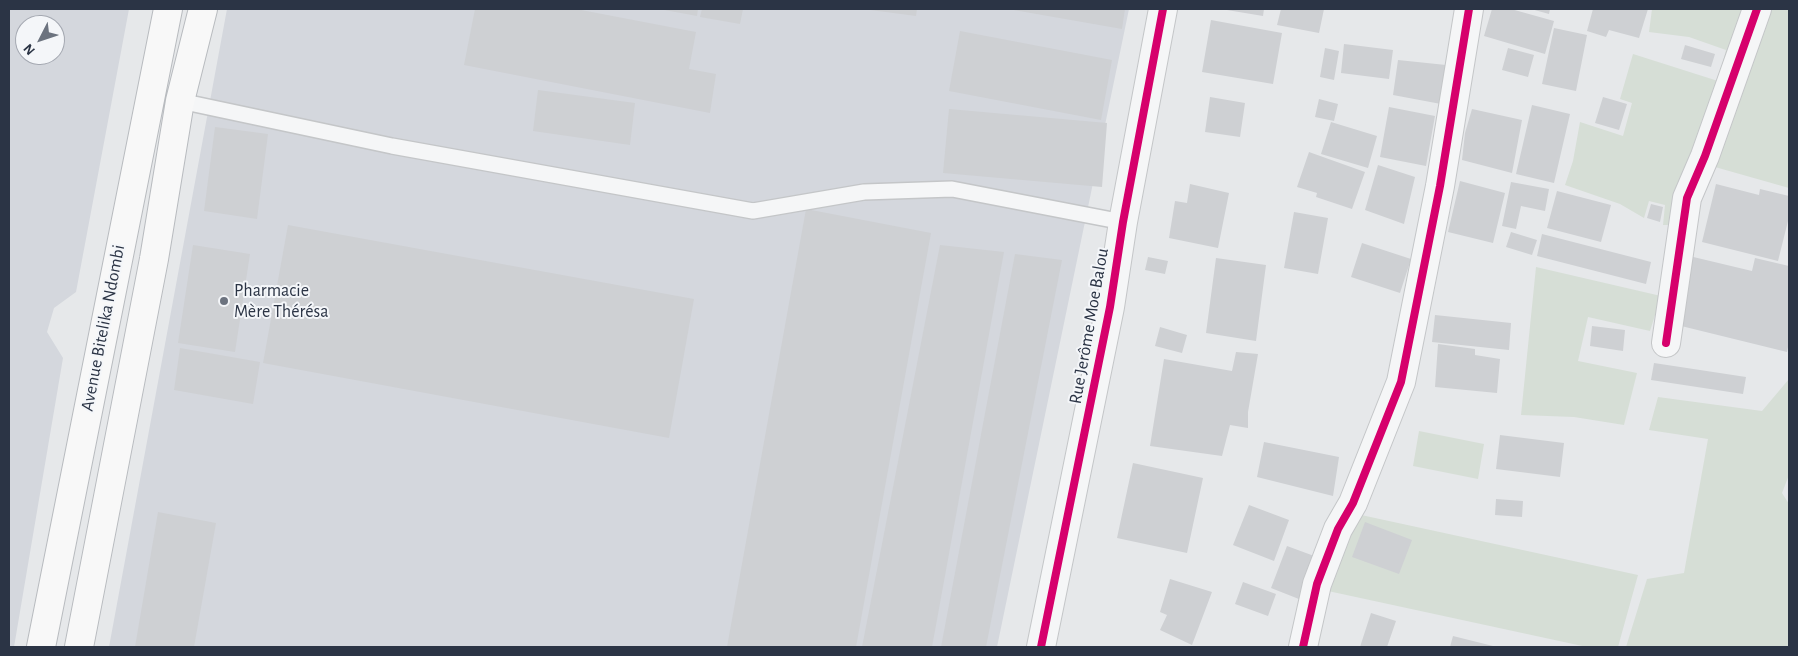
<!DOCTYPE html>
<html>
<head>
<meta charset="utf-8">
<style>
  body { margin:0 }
  #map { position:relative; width:1798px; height:656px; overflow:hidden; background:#e6e8ea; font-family:"Alegreya Sans",sans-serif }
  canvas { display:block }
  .frame { position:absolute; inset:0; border:10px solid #2b3445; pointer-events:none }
  .north { position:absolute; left:15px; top:15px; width:50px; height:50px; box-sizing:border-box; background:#f4f6f9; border:1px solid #a4a8b1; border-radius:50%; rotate:229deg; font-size:14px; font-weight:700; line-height:20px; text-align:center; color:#2b3445 }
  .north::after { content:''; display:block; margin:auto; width:18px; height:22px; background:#6c737f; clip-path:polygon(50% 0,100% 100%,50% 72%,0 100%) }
</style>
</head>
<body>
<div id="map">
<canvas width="1798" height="656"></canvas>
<div class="frame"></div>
<div class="north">N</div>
</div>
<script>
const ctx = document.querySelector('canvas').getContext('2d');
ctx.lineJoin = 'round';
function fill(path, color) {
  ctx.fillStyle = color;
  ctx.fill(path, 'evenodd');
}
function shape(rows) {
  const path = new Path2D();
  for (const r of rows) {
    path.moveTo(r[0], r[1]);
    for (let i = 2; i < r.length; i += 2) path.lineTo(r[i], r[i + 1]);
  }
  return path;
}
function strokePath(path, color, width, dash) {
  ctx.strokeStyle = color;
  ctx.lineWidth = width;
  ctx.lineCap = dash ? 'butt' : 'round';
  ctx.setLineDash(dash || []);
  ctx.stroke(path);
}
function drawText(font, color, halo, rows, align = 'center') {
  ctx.font = font + ' "Alegreya Sans",sans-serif';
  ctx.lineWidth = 4;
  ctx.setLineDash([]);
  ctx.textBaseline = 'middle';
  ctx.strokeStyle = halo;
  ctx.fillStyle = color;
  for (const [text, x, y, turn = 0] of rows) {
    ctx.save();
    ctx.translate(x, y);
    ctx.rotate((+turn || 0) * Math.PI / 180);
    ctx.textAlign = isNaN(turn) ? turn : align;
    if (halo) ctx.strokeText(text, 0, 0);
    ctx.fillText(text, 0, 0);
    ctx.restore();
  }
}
fill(shape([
  [9,9,129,9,76,292,54,308,47,332,63,358,14,647,9,647],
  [25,25,55,25,55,55,25,55],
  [227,9,1129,9,997,647,109,647]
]), '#d4d7dd');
fill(shape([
  [1652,9,1789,9,1789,188,1715,167,1673,225,1663,225,1665,205,1649,201,1644,218,1620,204,1565,185,1573,161,1580,122,1623,136,1632,103,1620,99,1633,54,1718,81,1726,50,1689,37,1649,32],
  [1536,267,1661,296,1650,331,1588,317,1578,361,1637,373,1624,425,1574,417,1521,415],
  [1789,379,1789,475,1782,493,1789,504,1789,647,1626,647,1647,579,1684,573,1708,439,1649,430,1658,397,1762,411],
  [1419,431,1484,444,1478,479,1413,466],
  [1352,513,1638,575,1618,647,1587,647,1328,591]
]), '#d6ded6');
fill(shape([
  [475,9,576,9,696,32,689,69,716,74,710,113,464,65],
  [659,9,698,9,697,16],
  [702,9,743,9,740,24,700,17],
  [863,9,917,9,916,16],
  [1008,9,1125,9,1122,29],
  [1221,9,1264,9,1263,16],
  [1281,9,1324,9,1319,33,1277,25],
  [1492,9,1511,9,1554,21,1545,54,1484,36],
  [1531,9,1550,9,1549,14],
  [1593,9,1648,9,1639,38,1609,30,1606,37,1587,31],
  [1211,20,1282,33,1273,84,1202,72],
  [1554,28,1587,35,1576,91,1542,84],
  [960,31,1112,60,1101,120,949,91],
  [1344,44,1393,50,1389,79,1341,73],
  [1685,45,1715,54,1711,67,1681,59],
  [1325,48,1339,51,1334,80,1320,77],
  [1508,48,1534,55,1528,77,1502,70],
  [1398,60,1446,65,1441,104,1393,95],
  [538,90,635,103,630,145,533,131],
  [1210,97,1245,103,1240,137,1205,132],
  [1603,97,1627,104,1619,130,1595,123],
  [1319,99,1338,104,1334,121,1315,117],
  [1532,105,1570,114,1554,183,1516,174],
  [1389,107,1435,116,1426,166,1380,157],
  [949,109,1107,123,1102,187,943,173],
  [1472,109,1522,120,1512,173,1462,160,1465,133],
  [1331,122,1377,136,1368,168,1321,154],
  [215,127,268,134,257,219,204,211],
  [1309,152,1365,172,1352,209,1316,197,1317,193,1297,187],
  [1378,165,1415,177,1404,224,1365,210],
  [1460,181,1505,193,1493,243,1448,232],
  [1511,182,1549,189,1545,211,1521,206,1516,229,1502,226],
  [1190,184,1229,193,1218,248,1169,238,1175,201,1187,203],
  [1716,184,1759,195,1760,189,1789,196,1789,217,1778,261,1702,242],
  [1557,191,1611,205,1601,242,1547,228],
  [1651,204,1663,207,1660,222,1647,218],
  [806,209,931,233,856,647,727,647],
  [1294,212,1328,218,1318,274,1284,268],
  [288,225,694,299,669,438,263,363],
  [1511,232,1537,240,1532,255,1506,247],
  [1542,234,1651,262,1646,284,1537,256],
  [1362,243,1411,259,1400,293,1351,277],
  [193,245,250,254,235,352,178,343],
  [940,245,1004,252,932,647,862,647],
  [1015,254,1062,260,986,647,941,647],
  [1685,255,1752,271,1755,258,1789,266,1789,342,1787,352,1669,323],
  [1148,257,1168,261,1165,274,1145,270],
  [1216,258,1266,265,1256,341,1206,333],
  [1435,315,1511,323,1509,350,1432,342],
  [1592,326,1625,330,1623,351,1590,346],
  [1160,327,1187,335,1182,353,1155,346],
  [1438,344,1475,349,1475,355,1500,359,1497,393,1435,387],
  [180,348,260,362,253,404,174,390],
  [1236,352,1258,354,1248,412,1248,428,1230,425,1222,456,1150,446,1164,359,1232,371],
  [1654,363,1746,377,1743,394,1651,380],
  [1500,435,1564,443,1560,477,1496,469],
  [1264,442,1339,457,1333,496,1257,477],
  [1133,463,1203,478,1187,553,1117,538],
  [1496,499,1523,501,1522,517,1495,515],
  [1249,505,1289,520,1274,561,1233,545],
  [158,512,216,523,194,647,135,647],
  [1365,522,1412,540,1399,574,1352,557],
  [1287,546,1325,560,1309,603,1271,588],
  [1170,579,1212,592,1192,645,1160,630,1167,615,1160,612],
  [1243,582,1276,594,1268,616,1235,604],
  [1371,613,1396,621,1387,647,1360,647],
  [1453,636,1497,647,1450,647]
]), '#ced0d3');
const lane = shape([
  [180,101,392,146,753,211,864,192,952,189,1123,222]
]);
const street = shape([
  [1666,343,1687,198,1705,156,1757,9],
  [1041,647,1110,307,1123,222,1163,9],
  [1303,647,1317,584,1338,529,1353,503,1401,382,1440,186,1469,9]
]);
const highway = shape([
  [41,647,168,9],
  [79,647,154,259,180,101,203,9]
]);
strokePath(lane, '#c4c6c8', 18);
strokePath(street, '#c4c6c8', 30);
strokePath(highway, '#b8bbbf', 30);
strokePath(lane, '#f5f6f7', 15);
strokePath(street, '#f5f6f7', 28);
strokePath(highway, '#f8f8f8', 28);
strokePath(shape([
  [1666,343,1687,198,1705,156,1757,9],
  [1041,647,1110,307,1123,222,1163,9],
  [1303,647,1317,584,1338,529,1353,503,1401,382,1440,186,1469,9]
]), '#d6006c', 8);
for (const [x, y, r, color] of [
  [224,301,5,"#6c737f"]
]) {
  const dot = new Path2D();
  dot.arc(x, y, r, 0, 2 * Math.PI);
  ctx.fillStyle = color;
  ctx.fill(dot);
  strokePath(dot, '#f4f6f9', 2);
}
drawText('18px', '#2b3445', '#f4f6f9', [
  ["Pharmacie",234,291],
  ["Mère Thérésa",234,312]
], 'left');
drawText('18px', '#2b3445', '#f4f6f9', [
  ["Rue Jerôme Moe Balou",1089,326,-80],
  ["Avenue Bitelika Ndombi",103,328,-79]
]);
</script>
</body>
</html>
